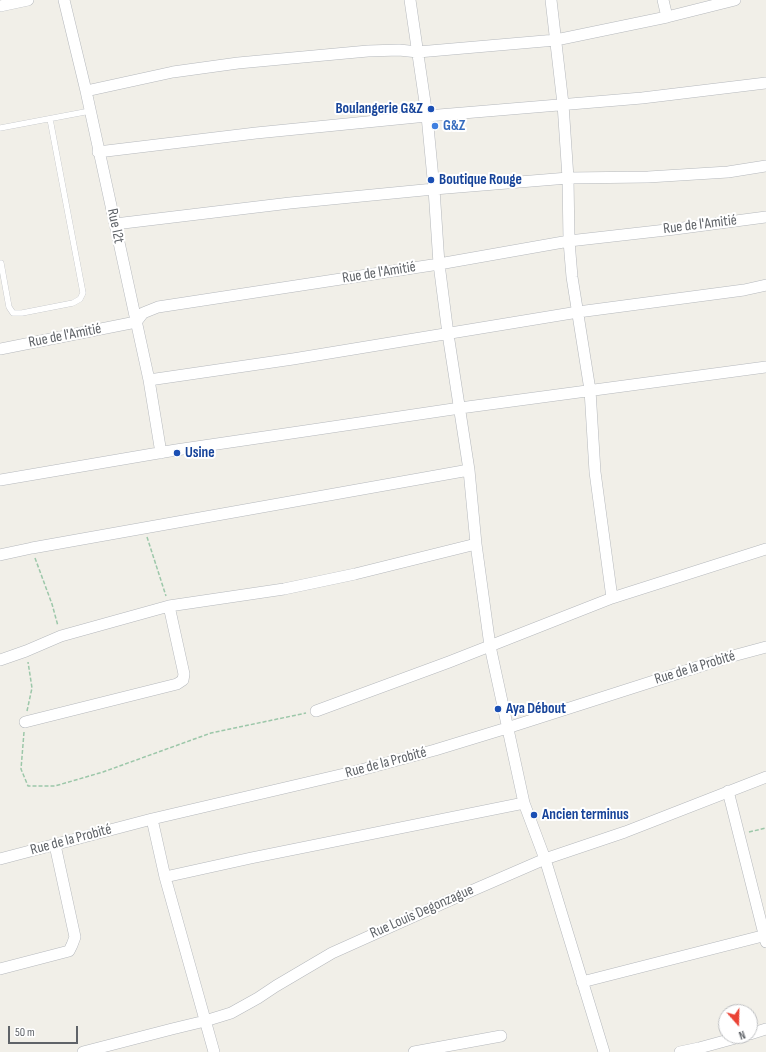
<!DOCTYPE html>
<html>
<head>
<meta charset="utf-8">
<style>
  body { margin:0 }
  #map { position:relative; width:766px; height:1052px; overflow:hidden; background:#f1efe8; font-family:"Sofia Sans Condensed",sans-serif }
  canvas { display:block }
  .north { position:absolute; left:718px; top:1004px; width:40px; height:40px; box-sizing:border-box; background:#fff; border:1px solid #bfc1c3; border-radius:50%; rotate:160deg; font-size:11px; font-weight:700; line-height:16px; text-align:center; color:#5f6368 }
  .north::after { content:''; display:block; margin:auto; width:14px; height:18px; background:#ea4335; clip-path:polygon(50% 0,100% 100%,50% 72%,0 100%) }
  .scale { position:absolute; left:8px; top:1026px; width:70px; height:18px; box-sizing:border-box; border:2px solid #5f6368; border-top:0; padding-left:5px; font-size:12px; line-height:14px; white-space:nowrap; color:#5f6368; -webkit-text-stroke:3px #fff; paint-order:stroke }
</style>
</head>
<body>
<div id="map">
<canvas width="766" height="1052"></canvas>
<div class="north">N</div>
<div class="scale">50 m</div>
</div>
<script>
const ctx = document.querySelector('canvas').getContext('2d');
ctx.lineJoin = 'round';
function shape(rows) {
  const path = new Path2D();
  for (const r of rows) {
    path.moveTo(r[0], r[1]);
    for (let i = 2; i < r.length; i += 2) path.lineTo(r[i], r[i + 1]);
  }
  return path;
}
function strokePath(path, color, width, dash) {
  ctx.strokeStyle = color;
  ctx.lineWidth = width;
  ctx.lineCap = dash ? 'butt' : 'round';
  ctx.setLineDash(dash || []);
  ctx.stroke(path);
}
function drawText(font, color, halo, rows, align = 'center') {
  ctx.font = font + ' "Sofia Sans Condensed",sans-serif';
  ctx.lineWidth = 4;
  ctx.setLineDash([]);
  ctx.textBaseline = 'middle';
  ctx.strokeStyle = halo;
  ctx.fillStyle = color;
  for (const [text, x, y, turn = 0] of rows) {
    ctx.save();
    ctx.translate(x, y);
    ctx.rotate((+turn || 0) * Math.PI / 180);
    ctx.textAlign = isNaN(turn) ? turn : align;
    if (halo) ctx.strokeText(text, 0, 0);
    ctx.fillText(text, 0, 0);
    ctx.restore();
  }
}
const lane = shape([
  [0,128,90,111],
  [1,263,9,307,13,313,22,313,73,303,80,299,83,293,50,119]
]);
const street = shape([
  [64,0,86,91,149,380,161,453],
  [410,0,427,116,434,189,439,264,448,334,469,470,476,544,490,646,524,803,545,859,604,1052],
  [551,0,563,104,568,178,569,241,572,277,590,390,595,472,612,598],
  [663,0,667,17],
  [0,6,28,0],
  [86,91,173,72,238,63,368,51,399,50,418,52,556,40,667,17,735,0],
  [98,152,256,133,427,116,642,98,766,83],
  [115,224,290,203,434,189,568,178,648,177,728,172,766,166],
  [0,349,136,322,143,313,158,307,439,264,569,241,675,229,766,217],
  [149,380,293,359,578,312,744,290,766,285],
  [0,480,176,450,312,430,460,408,766,367],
  [0,555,32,548,469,470],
  [0,660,26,651,61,636,169,606,284,589,355,574,476,544],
  [316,711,449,662,612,598,766,549],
  [25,722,177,684,183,680,184,674,169,606],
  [728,791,766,942],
  [152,819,165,877,251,858,524,803],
  [0,859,152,819,357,771,435,750,507,728,729,657,766,647],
  [165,877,214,1052],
  [0,969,69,951,72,945,75,937,55,845],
  [582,982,766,935],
  [750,1034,766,1029],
  [83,1052,172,1029,205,1021,231,1013,258,998,276,986,332,953,448,901,545,859,625,832,766,777],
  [414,1052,501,1036],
  [680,1052,699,1048,743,1036]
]);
strokePath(lane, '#b5b8bc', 6);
strokePath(street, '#b5b8bc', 12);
strokePath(shape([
  [147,537,166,596],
  [35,558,52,604,58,626],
  [27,711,32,688,28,662],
  [24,732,21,769,28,786,55,786,103,772,211,733,306,713],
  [749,832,766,828]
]), '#9cc7a9', 1.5, [4, 2]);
strokePath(lane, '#fff', 5.5);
strokePath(street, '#fff', 11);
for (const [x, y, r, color] of [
  [431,109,4,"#1a4fb4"],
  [435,126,4,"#3f7fe0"],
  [431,180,4,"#1a4fb4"],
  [177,453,4,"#1a4fb4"],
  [498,709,4,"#1a4fb4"],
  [534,815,4,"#1a4fb4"]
]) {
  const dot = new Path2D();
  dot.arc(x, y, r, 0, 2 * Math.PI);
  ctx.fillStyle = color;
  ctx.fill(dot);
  strokePath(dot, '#fff', 1.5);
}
drawText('bold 15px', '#164399', '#fff', [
  ["Boulangerie G&Z",423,109,"right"],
  ["Boutique Rouge",439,180],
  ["Usine",185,453],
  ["Aya Débout",506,709],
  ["Ancien terminus",542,815]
], 'left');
drawText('bold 15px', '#366cbe', '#fff', [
  ["G&Z",443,126]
], 'left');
drawText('15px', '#5f6368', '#fff', [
  ["Rue de l'Amitié",700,225,-7],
  ["Rue I2t",115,226,78],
  ["Rue de l'Amitié",379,273,-9],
  ["Rue de l'Amitié",65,336,-11],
  ["Rue de la Probité",695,668,-17],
  ["Rue de la Probité",386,763,-15],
  ["Rue de la Probité",71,840,-15],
  ["Rue Louis Degonzague",422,912,-24]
]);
</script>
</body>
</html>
